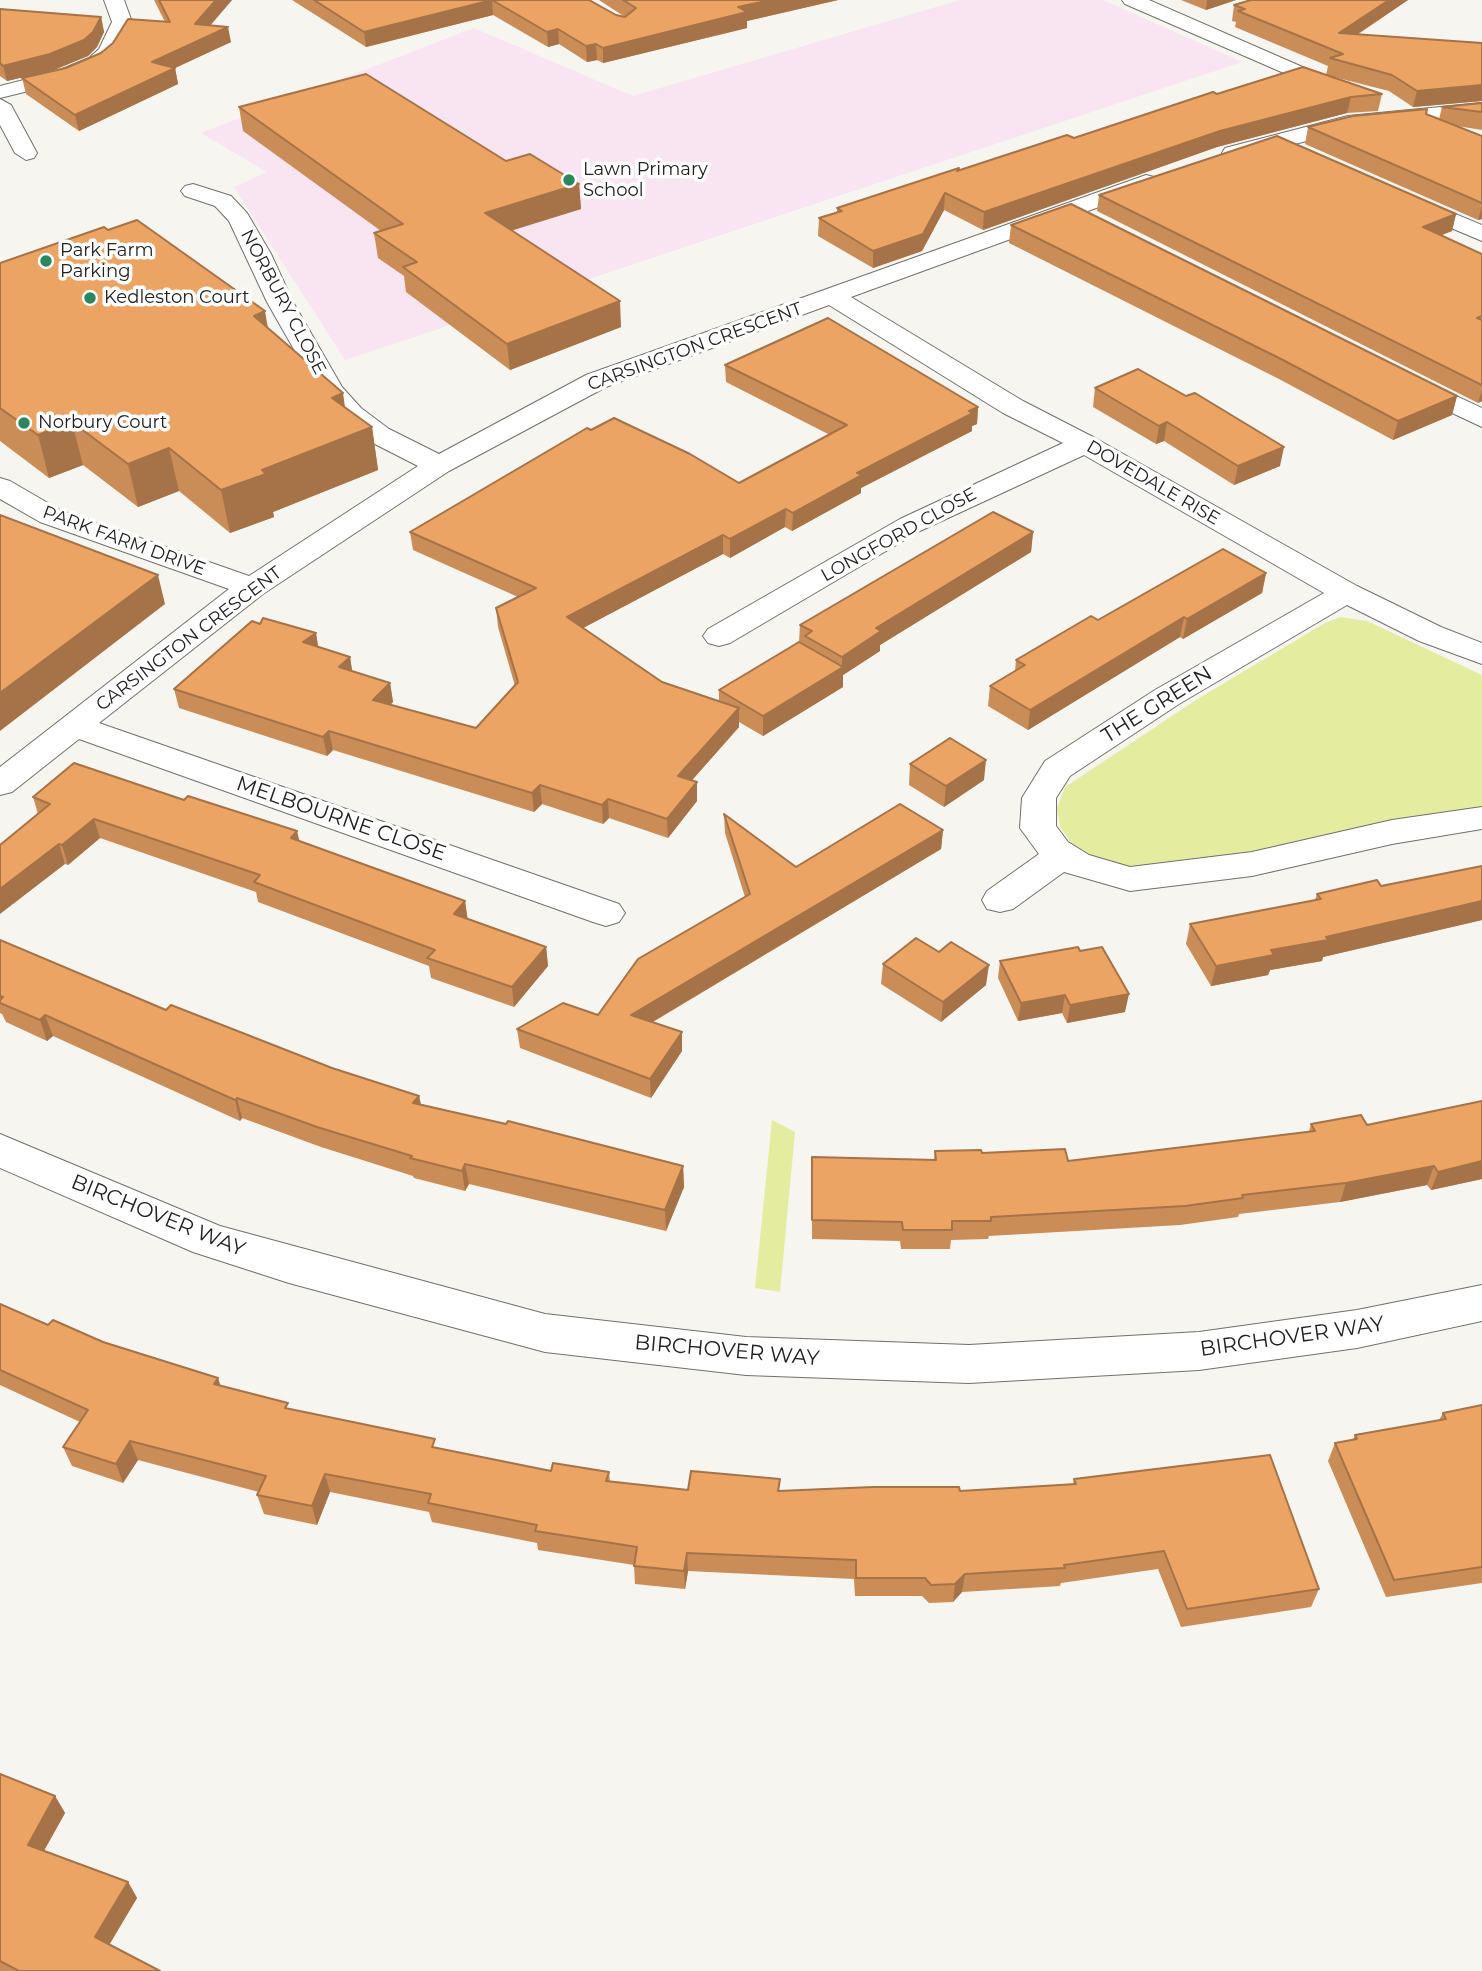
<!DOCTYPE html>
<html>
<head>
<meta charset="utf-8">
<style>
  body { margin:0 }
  canvas { display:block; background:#f6f5f0 }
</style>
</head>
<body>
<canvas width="1482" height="1971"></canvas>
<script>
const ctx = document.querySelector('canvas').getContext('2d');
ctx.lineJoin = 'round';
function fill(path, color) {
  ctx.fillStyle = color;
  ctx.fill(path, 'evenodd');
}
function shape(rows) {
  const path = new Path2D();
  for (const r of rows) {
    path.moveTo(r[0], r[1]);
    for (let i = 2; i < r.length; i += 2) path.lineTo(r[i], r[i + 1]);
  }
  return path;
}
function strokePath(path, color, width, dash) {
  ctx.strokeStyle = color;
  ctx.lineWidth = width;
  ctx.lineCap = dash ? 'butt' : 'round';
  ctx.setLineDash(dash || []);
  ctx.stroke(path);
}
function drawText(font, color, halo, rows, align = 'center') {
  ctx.font = font + ' Montserrat,sans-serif';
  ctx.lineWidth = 7;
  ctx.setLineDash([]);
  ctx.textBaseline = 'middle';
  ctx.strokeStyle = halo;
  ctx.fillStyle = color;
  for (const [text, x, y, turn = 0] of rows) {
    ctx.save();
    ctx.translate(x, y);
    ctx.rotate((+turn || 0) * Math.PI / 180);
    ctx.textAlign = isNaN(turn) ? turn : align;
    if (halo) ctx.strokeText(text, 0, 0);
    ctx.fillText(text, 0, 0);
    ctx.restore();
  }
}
fill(shape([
  [960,0,1103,0,1242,62,345,360,234,187,267,172,201,133,474,28,633,96]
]), '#f9e4f2');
fill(shape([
  [1340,617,1367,621,1482,675,1482,809,1175,866,1134,869,1100,862,1075,848,1060,827,1057,808,1065,787,1199,698,1325,623],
  [772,1120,795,1132,780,1292,755,1288]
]), '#e4ed9f');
const minor = shape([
  [104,0,124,0,132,22,129,34,114,57,103,66,69,81,0,98,0,86,55,72,89,58,99,49,112,22,104,0],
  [1122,0,1149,0,1330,79,1350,83,1353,88,1342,94,1316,87,1125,4,1122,0],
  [0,99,11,105,37,153,34,158,26,160,15,153,0,125,0,99],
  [1482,103,1482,117,1349,130,1233,160,1222,153,1225,148,1348,116,1482,103],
  [1146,175,1154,177,1158,182,1154,187,851,297,1023,401,1095,438,1357,586,1441,627,1482,643,1482,664,1419,641,1347,605,1179,704,1070,776,1056,798,1056,826,1068,842,1089,855,1130,867,1252,852,1392,820,1482,807,1482,829,1392,844,1252,876,1130,891,1064,872,1013,909,1000,912,987,909,982,900,987,891,1039,854,1020,828,1022,798,1045,761,1155,690,1324,593,1084,455,920,531,730,643,719,646,708,643,703,636,708,629,900,519,1063,443,1003,413,829,305,606,387,449,471,263,594,99,723,619,904,625,913,619,922,606,926,593,922,79,739,12,792,0,795,0,767,229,589,40,522,0,499,0,478,10,481,60,510,249,576,418,466,369,441,341,420,321,397,267,302,229,221,215,206,185,196,181,191,185,186,193,184,231,196,247,213,271,254,293,302,342,387,361,408,389,429,439,454,586,375,1146,175],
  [1407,194,1482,225,1482,241,1399,206,1395,201,1399,196,1407,194],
  [1409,374,1482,408,1482,427,1399,388,1396,382,1399,376,1409,374],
  [0,1134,220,1226,545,1314,746,1337,969,1345,1199,1332,1357,1310,1482,1285,1482,1321,1357,1348,1199,1370,969,1383,746,1375,545,1352,289,1283,193,1252,0,1168,0,1134]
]);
strokePath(minor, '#71706c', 2);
fill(minor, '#fff');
fill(shape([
  [154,0,232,0,210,25,231,42,175,68,178,84,79,131,26,94,22,78,66,68,101,53,165,22],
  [292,0,589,0,616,15,625,17,599,0,838,0,747,21,747,28,603,63,597,60,587,62,559,44,548,47,493,15,366,47],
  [1181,0,1236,0,1206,10],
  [1408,0,1357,35,1482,43,1482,101,1413,107,1389,91,1326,75,1328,66,1235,27,1236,22,1232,21,1234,5],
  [0,9,101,17,104,32,97,47,88,56,54,70,7,81,0,76],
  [1217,94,1382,94,1378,111,1347,113,1217,147,983,230,944,210,922,251,873,268,818,236,819,218,837,213,837,208,958,171,1074,138],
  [1482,103,1482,130,1457,126,1482,136,1482,219,1478,220,1305,144,1308,127,1426,114,1439,119,1442,107],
  [239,107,506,161,579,184,581,209,511,230,621,327,510,370,406,292,404,276,378,258,374,233,381,231,243,131],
  [1099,195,1456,214,1452,231,1441,235,1482,254,1482,401,1478,403,1097,211],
  [1011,225,1457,396,1452,415,1393,440,1279,379,1009,243],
  [0,263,268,328,345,407,372,427,378,470,273,512,274,517,230,533,179,491,138,507,83,465,49,478,0,441],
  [725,365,978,407,977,424,972,426,972,431,861,488,861,493,792,531,785,527,730,558,723,554,583,628,662,682,719,701,719,690,799,642,800,625,1033,532,1031,552,880,645,880,651,843,675,843,687,763,736,739,722,739,727,692,780,697,801,668,838,609,818,603,824,542,804,534,812,333,750,327,756,179,708,174,689,260,624,316,633,318,647,350,657,352,671,390,683,393,702,390,705,476,728,515,686,498,627,496,608,518,597,413,550,410,532,739,483,830,435,726,382],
  [1095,388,1280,466,1234,485,1164,441,1156,444,1093,407],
  [1266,573,1262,593,1183,639,1180,637,1028,730,988,706,990,686,1015,671,1016,660,1098,620],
  [910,764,984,780,944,807,909,785],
  [33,797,300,841,465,901,467,918,546,947,548,966,514,1007,431,978,429,966,258,902,256,892,100,838,68,865,65,864,38,814],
  [724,814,796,867,943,830,941,849,653,1022,682,1032,682,1051,651,1098,520,1048,517,1029,598,1015,745,897,725,833],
  [1482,865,1482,920,1323,957,1322,961,1270,970,1268,975,1211,986,1186,944,1190,924,1315,900,1317,894,1381,886,1481,866],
  [0,940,166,1010,332,1068,419,1096,421,1104,683,1166,684,1187,666,1231,469,1184,465,1191,414,1178,413,1176,321,1147,242,1118,240,1121,53,1036,47,1041,6,1022,2,1014,0,1013],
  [1080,951,1125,1012,1067,1023,1062,1013,1018,1021,998,978,1000,961],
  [883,964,986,985,941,1022,881,984],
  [1482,1101,1482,1179,1431,1190,1427,1185,1340,1202,1239,1214,1238,1217,1180,1225,989,1236,988,1239,951,1240,950,1249,901,1249,900,1241,812,1239,812,1157,934,1160,935,1151,982,1153,1068,1161,1309,1132,1311,1124,1367,1125],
  [0,1304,48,1325,218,1378,220,1385,290,1409,437,1448,551,1471,609,1472,610,1482,688,1490,779,1491,960,1491,1073,1484,1074,1479,1319,1589,1311,1607,1181,1627,1158,1569,1061,1583,1060,1586,962,1592,953,1602,929,1603,922,1596,855,1596,854,1579,688,1571,685,1589,635,1584,634,1565,538,1550,537,1543,432,1522,429,1512,330,1492,317,1525,264,1514,257,1495,259,1492,138,1460,123,1483,72,1466,63,1447,80,1422,0,1385],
  [1482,1405,1482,1583,1386,1597,1328,1461,1335,1443,1353,1440,1355,1435,1439,1420,1443,1413],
  [0,1774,55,1796,65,1813,44,1851,128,1882,137,1898,109,1944,160,1971,0,1971]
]), '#cb8d57');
fill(shape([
  [216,0,232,0,198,40,195,24],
  [492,0,493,15,366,47,364,32],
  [771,0,838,0,747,21,747,28,603,63,603,48,738,7],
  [1207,0,1236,0,1206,10],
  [1389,0,1408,0,1335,49,1339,33],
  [101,17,104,32,97,47,88,56,54,70,7,81,3,66],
  [228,27,231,42,175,68,178,84,79,131,75,115,152,62],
  [558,29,559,44,548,47,547,32],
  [596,44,597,60,587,62,586,46],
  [1482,85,1482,101,1413,107,1417,91],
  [1351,97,1347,113,1217,147,983,230,984,212,1220,131],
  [579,184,581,209,488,238,485,213],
  [945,193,944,210,922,251,873,268,873,251],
  [1482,206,1482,219,1478,220],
  [1456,214,1452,231,1419,244,1423,227],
  [620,301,621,327,510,370,507,344],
  [265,311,272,352,254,316],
  [1482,390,1482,401,1478,403],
  [343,393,349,435,332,398],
  [1457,396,1452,415,1393,440,1398,421],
  [978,407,977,424,972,426,972,431,861,488,861,493,792,531,793,513,857,473],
  [72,422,83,465,49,478,38,435],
  [1167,422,1164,441,1156,444,1159,426],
  [372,427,378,470,273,512,274,517,230,533,221,490,262,470],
  [1284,447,1280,466,1234,485,1238,466],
  [169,448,179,491,138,507,128,464],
  [786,509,785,527,730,558,730,539],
  [1033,532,1031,552,880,645,880,651,843,675,843,687,763,736,763,716,842,668,842,657,876,628],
  [723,535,723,554,568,636,567,617],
  [1266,573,1262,593,1183,639,1187,619],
  [158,575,165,604,0,731,0,693],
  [1184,617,1180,637,1028,730,1030,710],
  [316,633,319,652,303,642],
  [350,657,353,676,339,667],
  [390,683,393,702,376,719,373,700],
  [739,708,739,727,679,795,678,776],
  [329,731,333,750,327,756,323,737],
  [986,760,984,780,944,807,946,786],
  [697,782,697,801,668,838,667,819],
  [540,785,542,804,534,812,532,793],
  [608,799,609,818,603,824,602,805],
  [94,819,100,838,68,865,62,845],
  [943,830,941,849,632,1034,631,1015],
  [297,831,302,851,291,838],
  [59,844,65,864,0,914,0,889],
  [465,901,468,921,454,914],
  [1482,901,1482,920,1323,957,1322,961,1270,970,1268,975,1211,986,1216,966,1271,950,1326,937],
  [546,947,548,966,514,1007,512,987],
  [989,965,986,985,941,1022,943,1002],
  [1129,994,1125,1012,1067,1023,1070,1005],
  [1065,995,1062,1013,1018,1021,1021,1003],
  [45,1015,53,1036,47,1041,40,1020],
  [682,1032,682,1051,651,1098,650,1079],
  [419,1096,423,1116,413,1103],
  [237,1098,242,1118,240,1121,235,1100],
  [1482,1161,1482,1179,1431,1190,1438,1172],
  [465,1164,469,1184,465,1191,462,1171],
  [683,1166,684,1187,666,1231,665,1210],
  [1434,1166,1427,1185,1340,1202,1346,1183],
  [218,1378,224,1397,214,1384],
  [130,1441,138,1460,123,1483,116,1464],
  [325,1474,330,1492,317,1525,312,1506],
  [687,1553,688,1571,685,1589,684,1571],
  [965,1574,962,1592,953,1602,955,1584],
  [55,1796,65,1813,38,1861,28,1845],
  [128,1882,137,1898,105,1952,95,1937]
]), '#a57347');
const building = shape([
  [159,0,216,0,195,24,228,27,152,62,175,68,75,115,22,78,66,68,101,53,113,43,128,19,170,22,159,0],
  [314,0,589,0,616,15,625,17,636,8,623,0,771,0,738,7,747,12,603,48,596,44,586,46,558,29,547,32,492,0,364,32,314,0],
  [1251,0,1389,0,1339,33,1482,43,1482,85,1417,91,1392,75,1330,58,1343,54,1238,11,1245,9,1234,5,1251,0],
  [0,9,101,17,93,32,84,40,50,54,3,66,0,63,0,9],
  [1303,67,1382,94,1351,97,1220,131,984,212,945,193,923,234,873,251,819,218,842,211,837,208,959,168,957,171,1067,135,1074,138,1213,92,1217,94,1303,67],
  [366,74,506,161,530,154,579,184,485,213,620,301,507,344,403,267,417,262,374,233,403,224,239,107,366,74],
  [1482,103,1482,112,1442,107,1482,103],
  [1427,109,1426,114,1482,136,1482,203,1308,127,1353,116,1427,109],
  [1277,136,1456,214,1423,227,1482,254,1482,316,1477,318,1482,320,1482,385,1099,195,1277,136],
  [1071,204,1457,396,1398,421,1283,360,1011,225,1071,204],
  [137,220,265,311,254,316,343,393,332,398,372,427,262,470,266,474,221,490,169,448,128,464,72,422,38,435,0,408,0,263,104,227,108,230,137,220],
  [828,318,978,407,969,411,973,413,857,473,862,475,793,513,786,509,730,539,723,535,567,617,662,682,739,708,678,776,697,782,667,819,608,799,602,805,540,785,532,793,329,731,323,737,174,689,252,621,260,624,263,618,316,633,303,642,350,657,339,667,390,683,373,700,476,728,518,682,496,608,536,588,410,532,587,428,591,430,614,418,690,454,739,483,847,425,725,365,828,318],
  [1138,369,1186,396,1195,393,1284,447,1238,466,1167,422,1159,426,1095,388,1138,369],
  [993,512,1033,532,876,628,881,631,842,657,805,636,812,631,800,625,993,512],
  [0,515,158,575,0,693,0,515],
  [1223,549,1266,573,1187,619,1184,617,1030,710,990,686,1025,665,1016,660,1091,616,1098,620,1223,549],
  [799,642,843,667,763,716,719,690,799,642],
  [950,738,986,760,946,786,910,764,950,738],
  [74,763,184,800,188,796,297,831,291,838,465,901,454,914,546,947,512,987,427,958,435,950,254,882,260,875,94,819,62,845,59,844,0,889,0,845,50,804,33,797,74,763],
  [900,804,943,830,631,1015,682,1032,650,1079,517,1029,563,1003,598,1015,638,959,750,894,724,814,796,867,900,804],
  [1482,866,1482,901,1326,937,1328,940,1271,950,1274,955,1216,966,1190,924,1321,899,1317,894,1377,880,1381,886,1482,866],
  [916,938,939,952,951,942,989,965,943,1002,883,964,916,938],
  [0,940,166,1010,171,1005,332,1068,419,1096,413,1103,506,1124,508,1121,683,1166,665,1210,465,1164,462,1171,410,1158,412,1156,317,1127,237,1098,235,1100,45,1015,40,1020,0,1003,0,1000,3,997,0,996,0,940],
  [1078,947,1080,951,1102,947,1129,994,1070,1005,1065,995,1021,1003,1000,961,1078,947],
  [1482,1101,1482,1161,1438,1172,1434,1166,1346,1183,1242,1195,1243,1198,1185,1206,991,1217,991,1221,952,1221,952,1230,903,1230,902,1222,812,1220,812,1157,936,1160,935,1151,981,1150,982,1153,1065,1149,1068,1161,1315,1131,1311,1124,1361,1115,1367,1125,1482,1101],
  [0,1304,48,1325,53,1320,103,1342,218,1378,214,1384,288,1403,285,1408,435,1439,432,1447,551,1471,553,1463,609,1472,606,1481,688,1490,691,1471,780,1479,778,1491,873,1487,959,1487,960,1491,1076,1484,1074,1479,1270,1455,1319,1589,1187,1609,1164,1551,1064,1565,1065,1568,965,1574,955,1584,931,1585,925,1578,856,1578,856,1560,687,1553,684,1571,634,1566,637,1547,535,1531,537,1525,428,1503,431,1494,325,1474,312,1506,257,1495,266,1476,130,1441,116,1464,63,1447,88,1410,0,1370,0,1304],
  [1482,1405,1482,1567,1394,1580,1335,1443,1357,1439,1355,1435,1446,1419,1443,1413,1482,1405],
  [0,1774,55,1796,28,1845,128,1882,95,1937,160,1971,19,1971,0,1961,0,1774]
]);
fill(building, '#eca465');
strokePath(building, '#a57347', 2);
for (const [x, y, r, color] of [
  [569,180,7,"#2a875e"],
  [46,261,7,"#2a875e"],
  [90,298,7,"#2a875e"],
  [24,423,7,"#2a875e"]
]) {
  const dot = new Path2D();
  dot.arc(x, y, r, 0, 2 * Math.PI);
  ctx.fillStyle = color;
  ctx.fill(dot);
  strokePath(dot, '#fff', 2.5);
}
drawText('18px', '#21211f', '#fff', [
  ["Lawn Primary",583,170],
  ["School",583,191],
  ["Park Farm",60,251],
  ["Parking",60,272],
  ["Kedleston Court",104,298],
  ["Norbury Court",38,423]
], 'left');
drawText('18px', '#21211f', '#fff', [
  ["NORBURY CLOSE",283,302,62],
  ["CARSINGTON CRESCENT",695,347,-20],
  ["DOVEDALE RISE",1153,483,30],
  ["LONGFORD CLOSE",899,535,-29],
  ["PARK FARM DRIVE",124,541,20],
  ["CARSINGTON CRESCENT",189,639,-37]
]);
drawText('21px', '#21211f', '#fff', [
  ["THE GREEN",1157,705,-32],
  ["MELBOURNE CLOSE",341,819,19],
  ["BIRCHOVER WAY",158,1216,22],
  ["BIRCHOVER WAY",1292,1337,-8],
  ["BIRCHOVER WAY",727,1351,5]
]);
</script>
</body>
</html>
